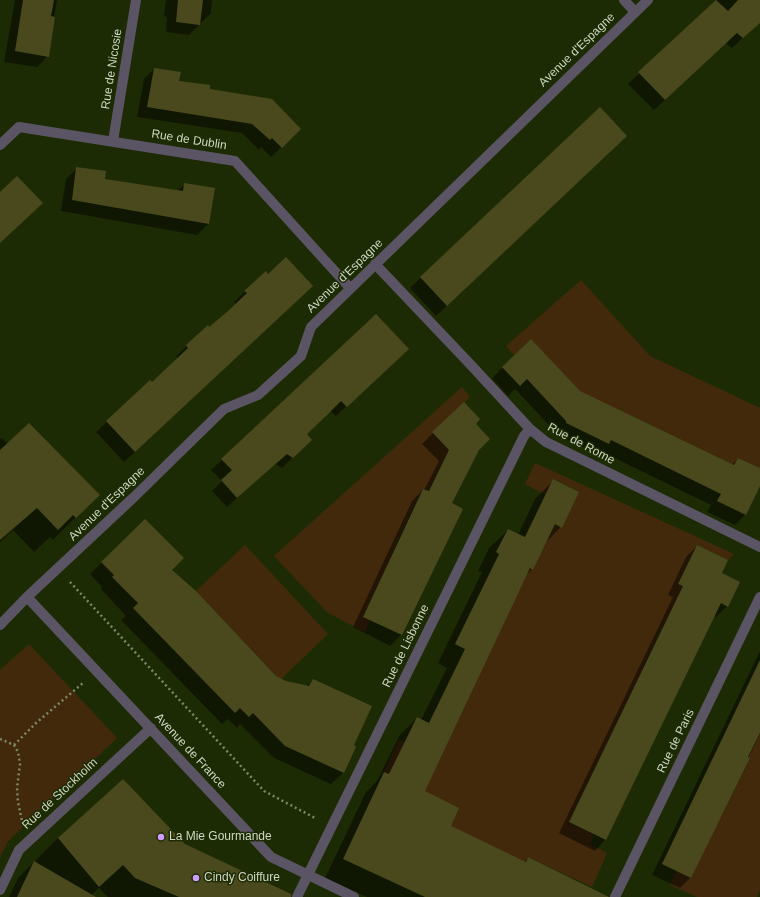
<!DOCTYPE html>
<html>
<head>
<meta charset="utf-8">
<style>
  body { margin:0 }
  canvas { display:block; background:#1d2b04 }
</style>
</head>
<body>
<canvas width="760" height="897"></canvas>
<script>
const ctx = document.querySelector('canvas').getContext('2d');
ctx.lineJoin = 'round';
function fill(path, color) {
  ctx.fillStyle = color;
  ctx.fill(path, 'evenodd');
}
function shape(rows) {
  const path = new Path2D();
  for (const r of rows) {
    path.moveTo(r[0], r[1]);
    for (let i = 2; i < r.length; i += 2) path.lineTo(r[i], r[i + 1]);
  }
  return path;
}
function strokePath(path, color, width, dash) {
  ctx.strokeStyle = color;
  ctx.lineWidth = width;
  ctx.lineCap = dash ? 'butt' : 'round';
  ctx.setLineDash(dash || []);
  ctx.stroke(path);
}
function drawText(font, color, halo, rows, align = 'center') {
  ctx.font = font + ' Arial,sans-serif';
  ctx.lineWidth = 3;
  ctx.setLineDash([]);
  ctx.textBaseline = 'middle';
  ctx.strokeStyle = halo;
  ctx.fillStyle = color;
  for (const [text, x, y, turn = 0] of rows) {
    ctx.save();
    ctx.translate(x, y);
    ctx.rotate((+turn || 0) * Math.PI / 180);
    ctx.textAlign = isNaN(turn) ? turn : align;
    if (halo) ctx.strokeText(text, 0, 0);
    ctx.fillText(text, 0, 0);
    ctx.restore();
  }
}
fill(shape([
  [581,280,650,356,760,408,760,468,738,458,734,465,594,398,589,401,546,361,549,358,531,339,514,355,506,346],
  [462,387,470,397,433,432,454,455,452,458,446,456,428,491,422,489,391,555,397,558,379,584,363,616,370,620,365,632,328,613,274,556],
  [535,463,734,554,728,560,697,545,678,584,689,589,670,612,642,669,648,672,614,729,569,822,594,835,590,844,607,853,592,887,528,857,524,865,426,840,453,821,459,808,384,772,399,740,440,759,474,687,473,686,510,559,533,570,555,525,562,527,579,492,554,479,546,495,525,484],
  [245,545,328,634,280,680,196,591],
  [29,644,117,738,8,841,0,857,0,670],
  [760,733,760,890,757,897,697,897,670,885,677,871,691,878,719,817,721,818,750,759,748,757]
]), '#43290b');
fill(shape([
  [15,0,57,0,48,56,37,67,4,62],
  [166,0,212,0,211,13,189,35,166,32,167,17,164,16],
  [717,0,760,0,760,22,732,48,726,43,654,110,628,84],
  [154,69,178,82,209,90,300,129,271,157,261,147,259,150,242,133,137,117,144,79],
  [615,147,436,316,410,288,421,277],
  [77,168,104,180,177,191,185,184,208,224,197,235,61,211,66,179],
  [245,291,301,296,124,462,96,432,150,381,152,383,178,359,176,356,187,346,236,304,234,302],
  [376,315,397,359,336,416,330,411,306,434,311,439,282,468,276,464,227,507,212,491,222,481,211,470],
  [531,340,579,392,732,465,738,459,760,470,760,484,746,514,735,525,707,512,711,505,600,451,597,454,559,436,515,389,508,396,492,378],
  [474,424,477,451,450,504,461,509,401,635,390,646,353,627,412,501,423,490,424,490,439,461,422,444,433,433],
  [2,438,8,444,98,495,53,540,50,537,34,552,13,530,0,542,0,439],
  [554,480,561,527,544,544,532,569,524,577,423,792,449,826,524,862,528,858,586,897,367,897,325,878,366,792,377,781,399,736,417,718,421,720,447,668,438,663,482,572,478,571,489,548,508,530,518,535,535,499],
  [145,520,171,570,276,677,286,682,307,686,313,680,353,746,343,773,331,784,274,758,240,724,237,728,228,719,222,724,121,620,126,616,101,589,102,587,90,574],
  [697,546,721,574,727,606,716,617,714,616,605,840,595,851,559,833,673,597,668,595,686,557],
  [760,651,760,734,690,878,680,888,652,875],
  [58,838,184,845,281,897,108,897,99,888,89,897,9,897,18,878]
]), '#0007');
fill(shape([
  [23,0,54,0,51,16,55,17,49,57,15,51],
  [178,0,203,0,200,25,176,22],
  [716,0,728,11,738,0,760,0,760,23,743,38,737,33,665,100,638,72],
  [154,68,181,72,179,81,210,85,210,89,272,99,301,129,282,148,272,138,270,140,252,124,147,107],
  [600,107,627,136,447,306,420,277],
  [76,167,106,171,105,179,183,191,184,183,215,188,209,224,72,200],
  [17,176,43,203,0,243,0,192],
  [286,257,313,286,135,452,106,421,150,380,152,382,188,348,186,345,208,325,209,327,228,311,247,293,244,291,266,271,268,274],
  [376,314,409,349,347,407,341,401,326,416,307,434,312,440,293,458,287,454,237,498,221,480,232,470,221,459],
  [531,339,580,391,734,465,738,458,760,468,760,486,746,515,717,501,721,494,611,440,609,444,566,423,566,421,527,379,520,386,502,367],
  [464,402,480,419,476,424,490,439,479,450,452,503,463,509,402,635,363,617,423,489,429,491,449,450,432,432],
  [29,423,100,495,76,518,73,515,58,530,37,508,0,540,0,450],
  [553,479,579,492,562,528,555,524,533,570,530,568,425,791,459,808,451,826,526,862,528,857,609,897,425,897,343,859,384,772,389,774,417,717,429,723,465,649,455,644,499,554,496,552,508,529,525,537],
  [145,519,184,558,172,570,196,591,276,676,286,681,309,686,313,679,372,706,354,745,356,747,344,773,285,746,253,713,249,717,240,708,235,713,133,608,138,603,112,577,114,575,101,562],
  [697,545,728,560,722,573,740,582,728,607,721,603,606,840,569,822,683,586,678,584],
  [760,660,760,733,748,757,750,758,691,878,662,864],
  [123,779,185,844,291,894,291,897,179,897,135,878,123,865,99,887,58,838],
  [34,861,96,897,17,897]
]), '#4a491e');
strokePath(shape([
  [70,582,264,791,315,818],
  [0,739,14,745,18,752,20,764,17,788,18,802,22,821],
  [14,745,36,723,83,683]
]), '#7b876a', 2.5, [2, 3]);
strokePath(shape([
  [624,0,635,12],
  [113,141,136,0],
  [0,145,19,127,235,161,350,288],
  [375,264,470,364,530,429,546,442,760,547],
  [27,597,271,857,354,897],
  [0,625,27,597,133,498,224,409,258,395,301,356,311,327,648,0],
  [0,890,19,850,151,728],
  [297,897,524,436,530,429],
  [615,897,760,597]
]), '#5b5464', 10);
for (const [x, y, r, color] of [
  [161,837,4,"#d09dff"],
  [196,878,4,"#d09dff"]
]) {
  const dot = new Path2D();
  dot.arc(x, y, r, 0, 2 * Math.PI);
  ctx.fillStyle = color;
  ctx.fill(dot);
  strokePath(dot, '#1d2b04', 1.5);
}
drawText('12px', '#cdd7c2', '#1d2b04', [
  ["Avenue d'Espagne",577,50,-44],
  ["Rue de Nicosie",112,69,-81],
  ["Rue de Dublin",189,140,9],
  ["Avenue d'Espagne",345,276,-44],
  ["Rue de Rome",581,444,28],
  ["Avenue d'Espagne",107,504,-44],
  ["Rue de Lisbonne",406,646,-64],
  ["Rue de Paris",676,741,-64],
  ["Avenue de France",190,751,47],
  ["Rue de Stockholm",60,794,-43]
]);
drawText('12px', '#cdd7c2', '#1d2b04', [
  ["La Mie Gourmande",169,837],
  ["Cindy Coiffure",204,878]
], 'left');
</script>
</body>
</html>
